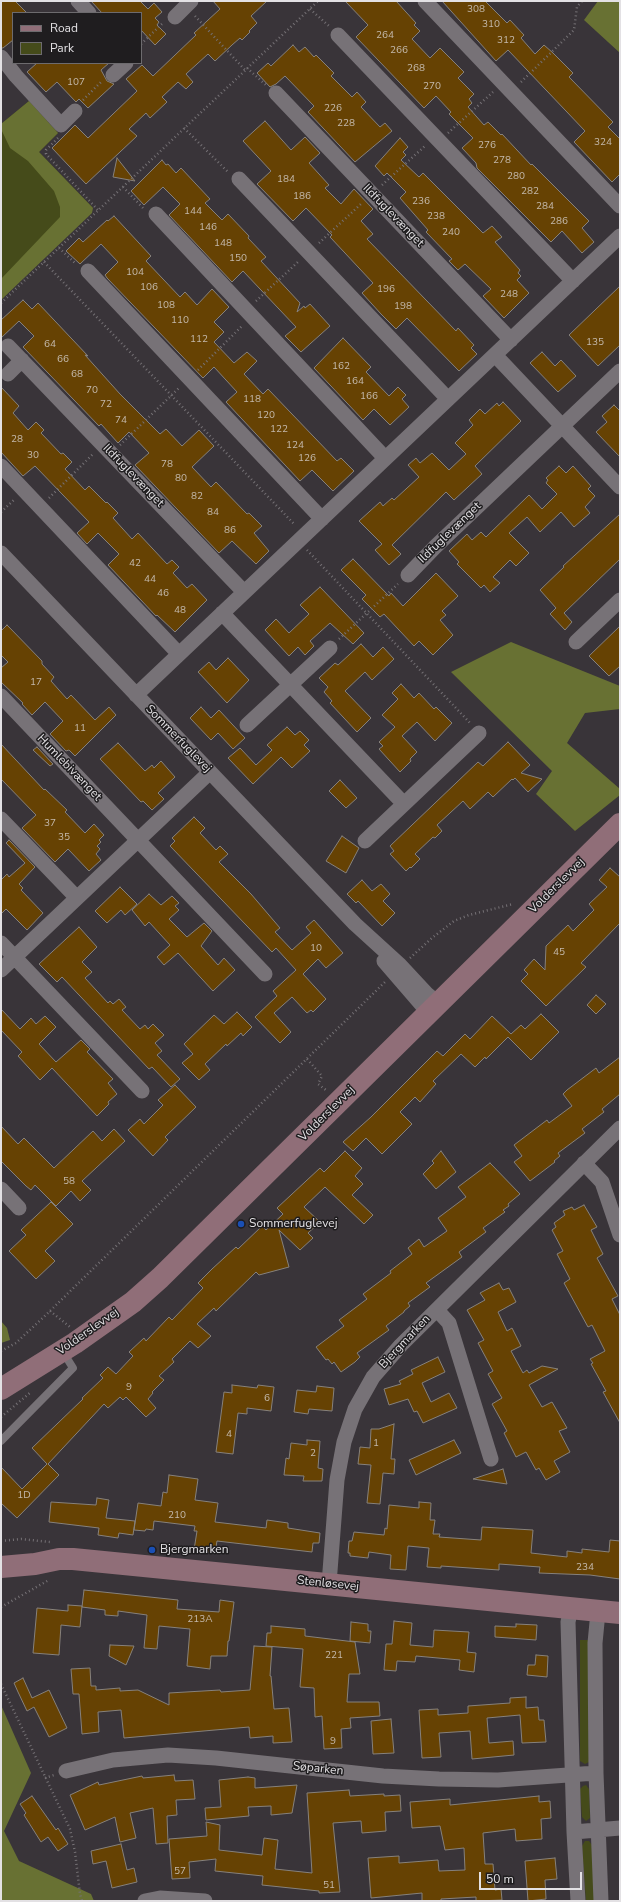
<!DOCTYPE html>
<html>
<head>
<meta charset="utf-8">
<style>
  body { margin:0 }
  #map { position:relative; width:621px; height:1902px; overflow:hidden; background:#393439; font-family:"Nunito Sans",sans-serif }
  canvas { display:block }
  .frame { position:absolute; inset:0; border:2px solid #e3e1e4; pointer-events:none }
  .legend { position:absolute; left:12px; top:12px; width:130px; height:52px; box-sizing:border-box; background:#1f1d1f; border:1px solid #6d6b6e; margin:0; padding:5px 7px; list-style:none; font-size:12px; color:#e3e1e4 }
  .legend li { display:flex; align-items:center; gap:8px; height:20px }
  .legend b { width:20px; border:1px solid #6d6b6e }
  .scale { position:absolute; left:479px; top:1872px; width:103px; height:18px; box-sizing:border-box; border:2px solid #e3e1e4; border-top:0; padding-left:5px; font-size:12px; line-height:14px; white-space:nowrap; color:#e3e1e4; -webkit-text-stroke:3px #1f1d1f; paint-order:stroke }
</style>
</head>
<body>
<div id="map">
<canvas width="621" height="1902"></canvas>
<div class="frame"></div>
<ul class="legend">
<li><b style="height:5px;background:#906e78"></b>Road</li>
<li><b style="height:11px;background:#454b1a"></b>Park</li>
</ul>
<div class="scale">50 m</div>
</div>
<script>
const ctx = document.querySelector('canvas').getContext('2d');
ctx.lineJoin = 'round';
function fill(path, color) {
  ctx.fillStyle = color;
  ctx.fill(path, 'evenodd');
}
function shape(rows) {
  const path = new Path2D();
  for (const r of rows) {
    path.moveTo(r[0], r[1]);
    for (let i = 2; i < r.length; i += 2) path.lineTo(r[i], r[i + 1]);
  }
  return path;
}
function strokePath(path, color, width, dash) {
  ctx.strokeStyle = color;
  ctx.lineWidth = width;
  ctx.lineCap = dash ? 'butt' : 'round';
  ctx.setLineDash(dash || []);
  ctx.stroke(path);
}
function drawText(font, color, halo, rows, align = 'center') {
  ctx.font = font + ' "Nunito Sans",sans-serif';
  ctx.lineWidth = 3;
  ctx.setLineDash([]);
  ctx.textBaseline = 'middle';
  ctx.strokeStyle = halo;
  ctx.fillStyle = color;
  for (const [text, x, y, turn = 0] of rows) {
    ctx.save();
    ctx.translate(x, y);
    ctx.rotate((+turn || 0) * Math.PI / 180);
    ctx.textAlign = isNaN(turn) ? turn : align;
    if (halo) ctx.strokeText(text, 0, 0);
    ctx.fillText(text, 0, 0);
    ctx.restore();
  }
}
fill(shape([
  [29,101,58,133,39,152,93,208,1,300,1,124],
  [580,1640,589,1640,589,1762,585,1764,580,1761],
  [586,1785,589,1789,590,1818,586,1821,582,1817,580,1789,583,1786],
  [585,1841,589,1841,592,1845,595,1901,586,1901,582,1846]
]), '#454b1a');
fill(shape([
  [598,1,620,1,620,53,584,20],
  [29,101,58,133,39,152,93,208,92,213,1,300,1,279,60,217,60,207,54,191,28,161,10,148,1,129,1,124],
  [511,642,620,686,620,709,585,713,567,743,620,789,620,795,575,831,536,794,552,771,451,672],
  [1,1321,7,1328,10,1340,1,1343],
  [1,1705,31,1773,4,1831,19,1861,91,1894,94,1901,1,1901]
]), '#687133');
const building = shape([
  [1,1,15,1,27,13,13,13,13,40,3,48,1,48,1,1],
  [91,1,140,1,148,9,154,3,162,12,155,18,159,22,157,25,166,34,155,45,141,30,141,13,102,13,91,1],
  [213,1,267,1,251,16,257,23,249,31,250,32,242,40,240,38,232,45,215,61,208,54,186,74,193,82,186,89,178,82,162,97,167,102,150,118,146,113,129,129,137,136,86,184,52,148,75,125,88,138,137,91,126,79,142,65,153,76,196,35,194,33,220,9,213,1],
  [345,1,396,1,416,23,414,25,420,31,412,39,430,58,440,48,464,72,458,78,474,94,469,99,472,103,468,107,484,125,488,122,501,135,502,134,531,165,532,164,589,221,582,228,594,242,582,253,562,231,551,242,477,168,476,163,462,148,473,138,449,114,451,112,436,96,424,108,356,37,368,25,345,1],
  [442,1,485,1,507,23,510,20,524,35,521,38,535,54,544,45,553,53,573,73,569,77,613,122,608,127,620,139,620,174,612,182,574,142,585,131,508,50,496,61,442,1],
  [293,45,299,52,305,47,314,57,316,55,334,73,331,76,352,97,357,92,366,102,361,107,380,127,385,123,392,131,355,162,308,112,314,106,285,76,276,84,270,87,257,73,268,63,271,66,293,45],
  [37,63,109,63,101,70,107,81,114,84,88,108,79,99,76,102,57,82,46,92,27,72,37,63],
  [265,121,291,150,305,137,320,153,309,163,329,185,325,188,341,204,354,189,373,209,361,221,373,234,367,239,456,331,458,328,474,345,471,348,477,354,459,371,407,318,396,329,381,314,362,293,373,283,330,237,332,235,306,208,293,221,257,184,271,171,243,141,265,121],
  [400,138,408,147,403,152,406,155,401,160,419,177,423,173,483,233,492,226,502,237,495,242,520,270,518,273,521,276,517,280,529,293,504,318,483,296,491,289,465,264,458,270,449,261,452,259,426,232,428,230,400,198,406,192,387,173,384,176,375,166,400,138],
  [117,158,135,181,113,177,117,158],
  [162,160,166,165,168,164,176,173,181,168,210,199,205,203,222,220,228,214,249,236,248,238,266,257,261,261,300,303,297,312,304,306,305,308,310,304,330,326,301,352,285,336,296,327,243,271,232,282,169,215,180,204,163,187,144,205,131,191,162,160],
  [114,216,151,256,146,261,180,297,185,292,197,305,212,289,229,307,214,322,224,332,214,342,234,363,247,352,257,361,244,374,263,394,268,389,337,461,341,458,354,471,333,491,312,470,300,481,226,402,237,392,214,367,203,378,107,278,105,275,118,262,101,244,80,264,66,251,79,238,83,242,107,220,108,221,114,216],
  [620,286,620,345,598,366,569,335,620,286],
  [23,300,32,309,38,303,88,356,85,355,120,394,160,434,166,429,182,446,199,430,214,446,192,467,211,487,216,482,247,514,249,513,262,526,254,533,269,551,256,564,232,541,219,553,135,465,149,453,129,432,118,443,101,424,99,426,23,347,34,336,19,321,1,338,1,320,23,300],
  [343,338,371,367,366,372,389,396,398,387,406,395,402,399,409,407,390,425,374,409,363,420,314,368,343,338],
  [542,352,555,366,561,360,576,376,558,392,530,363,542,352],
  [1,387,19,406,13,413,28,430,36,422,44,430,41,433,61,454,63,453,72,462,65,469,85,490,89,486,106,503,107,502,118,513,113,518,132,539,138,533,167,564,172,560,179,567,173,573,187,588,192,584,207,600,175,632,157,615,156,616,108,565,119,554,98,533,87,544,77,533,89,522,35,466,23,476,1,452,1,387],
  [503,402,521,421,475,466,482,474,454,500,446,492,392,545,401,554,389,565,375,550,382,544,359,521,380,502,383,506,392,498,394,500,419,477,408,465,416,458,420,463,432,453,449,470,466,454,455,443,473,425,469,420,480,409,485,414,497,403,499,406,503,402],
  [614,405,620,411,620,457,596,432,607,422,602,416,614,405],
  [559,466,566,473,573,466,591,486,588,489,595,496,585,507,590,513,574,527,561,512,540,532,527,517,509,533,529,553,516,566,510,560,493,577,500,583,490,592,484,585,481,588,457,564,459,562,449,551,467,534,472,540,481,532,486,537,529,495,542,509,557,494,546,483,548,480,546,478,559,466],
  [620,514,620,559,564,613,572,622,565,630,550,614,556,608,540,590,564,567,563,566,620,514],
  [353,559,389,596,391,593,403,606,436,573,458,596,442,611,446,615,440,620,453,635,433,655,419,641,414,646,384,614,380,617,362,599,366,595,341,570,353,559],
  [320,587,364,633,353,644,330,623,310,641,314,646,305,655,298,647,289,656,265,630,276,619,289,633,309,614,300,605,320,587],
  [7,625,42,661,42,664,54,677,51,681,67,699,71,695,95,720,109,707,116,715,75,756,69,750,66,751,50,734,63,721,45,702,32,715,22,704,23,703,1,682,1,668,8,662,1,655,1,631,7,625],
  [620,626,620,666,609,676,589,656,620,626],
  [361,644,373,657,383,647,394,659,372,680,365,672,345,691,371,718,357,732,330,703,332,701,324,692,328,687,319,678,335,663,338,665,361,644],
  [228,658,249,680,227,703,198,672,209,662,216,670,228,658],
  [401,684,414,698,419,693,434,709,436,707,452,723,435,741,417,722,402,736,417,752,410,759,411,761,400,772,379,749,383,746,379,742,395,727,382,715,398,699,392,693,401,684],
  [201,707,211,718,219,710,245,738,233,749,218,733,211,740,190,718,201,707],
  [287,727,295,735,300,731,309,740,304,745,310,751,292,768,281,757,253,784,228,758,240,748,256,765,272,750,267,745,287,727],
  [508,742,530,765,521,773,542,779,528,792,515,778,513,780,512,779,493,797,488,792,470,809,463,801,437,825,442,831,435,838,433,837,415,854,420,859,411,868,410,867,406,871,390,854,394,851,390,846,478,762,483,766,508,742],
  [118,743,145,771,152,765,154,768,161,761,175,777,158,793,164,799,152,810,143,801,141,802,100,759,118,743],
  [1,744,44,790,45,789,67,810,65,812,85,833,94,824,104,835,99,840,101,842,97,846,100,849,96,854,101,860,89,871,68,849,55,862,22,828,36,815,1,779,1,744],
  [37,747,53,764,50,766,33,750,37,747],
  [340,780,357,798,346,808,329,791,340,780],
  [194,817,205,828,200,833,216,850,220,846,228,854,219,862,251,894,280,928,275,932,292,950,311,933,306,927,314,920,343,953,326,968,318,959,303,974,326,999,313,1012,311,1010,307,1013,292,997,274,1013,291,1032,280,1043,255,1017,277,996,273,991,296,970,276,948,272,952,170,846,175,841,172,838,194,817],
  [342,836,359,848,346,873,326,861,342,836],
  [9,840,35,867,19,884,23,888,21,890,43,913,27,930,6,909,1,914,1,880,7,874,9,877,25,863,6,843,9,840],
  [610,868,620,877,620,923,581,963,586,967,546,1006,521,981,528,974,524,970,534,959,545,970,546,946,568,925,573,931,594,910,589,904,607,887,599,880,610,868],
  [362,880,372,891,381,884,390,894,383,901,395,913,382,926,358,901,356,903,347,894,362,880],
  [120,887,137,904,125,915,121,910,107,923,95,911,120,887],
  [149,894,161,905,172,896,179,903,175,906,179,910,169,919,187,937,204,923,212,931,201,946,218,965,224,958,235,970,213,991,178,953,164,965,157,957,170,945,149,922,145,926,132,910,149,894],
  [79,927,97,947,82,962,92,972,85,978,108,1003,110,1001,113,1004,119,999,126,1007,122,1010,140,1029,145,1025,148,1029,153,1024,164,1035,155,1043,162,1051,157,1055,180,1079,171,1087,152,1067,149,1069,62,977,57,982,39,964,79,927],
  [596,995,606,1004,596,1014,587,1005,596,995],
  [1,1009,20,1029,31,1018,36,1024,45,1016,56,1027,39,1044,56,1062,81,1040,90,1049,87,1052,113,1079,108,1083,117,1094,108,1102,109,1104,97,1116,52,1068,40,1080,18,1056,22,1052,1,1030,1,1009],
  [237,1012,252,1027,243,1036,241,1033,227,1046,226,1044,205,1064,210,1070,199,1080,182,1063,193,1054,184,1044,214,1015,224,1024,237,1012],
  [541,1014,559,1032,531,1060,508,1037,486,1059,485,1057,475,1067,461,1054,433,1081,436,1084,420,1102,415,1097,400,1112,412,1124,382,1154,366,1138,353,1151,343,1142,371,1117,437,1051,443,1056,465,1034,470,1039,492,1016,511,1034,521,1025,525,1029,541,1014],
  [620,1057,620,1094,602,1109,604,1112,582,1129,585,1133,558,1153,560,1156,554,1161,555,1162,530,1181,514,1162,522,1156,514,1145,547,1120,549,1123,572,1106,563,1094,567,1090,596,1068,599,1073,620,1057],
  [175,1085,196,1107,165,1137,168,1140,153,1156,128,1130,140,1119,144,1124,163,1105,158,1100,175,1085],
  [1,1126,18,1144,24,1138,54,1168,93,1131,102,1141,114,1129,125,1141,82,1181,91,1190,80,1201,71,1191,56,1206,35,1185,31,1190,26,1186,1,1161,1,1126],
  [345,1151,362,1168,355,1176,363,1184,352,1195,373,1215,364,1224,325,1187,304,1207,320,1222,308,1233,313,1238,300,1250,279,1230,289,1267,259,1275,256,1272,216,1311,214,1308,197,1324,211,1336,198,1348,190,1341,172,1359,174,1362,159,1376,164,1380,152,1392,153,1393,148,1399,156,1408,146,1417,126,1397,123,1400,120,1397,108,1408,104,1404,48,1464,59,1475,17,1518,1,1503,1,1467,22,1489,47,1464,32,1448,83,1399,82,1398,103,1378,100,1375,108,1367,116,1374,133,1356,129,1352,144,1338,146,1341,169,1317,172,1320,203,1288,198,1283,212,1269,236,1247,238,1249,262,1226,266,1230,283,1214,277,1208,320,1168,324,1172,345,1151],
  [441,1151,456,1172,436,1189,423,1174,434,1163,432,1161,441,1151],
  [490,1163,520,1194,508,1204,509,1206,503,1210,505,1212,483,1228,486,1232,459,1252,462,1257,426,1283,430,1287,408,1303,410,1306,404,1311,404,1312,386,1326,389,1330,357,1353,360,1357,355,1362,341,1372,334,1362,332,1364,328,1359,326,1360,316,1347,344,1326,339,1320,367,1299,363,1294,391,1273,390,1271,412,1254,408,1248,419,1239,424,1247,447,1231,438,1218,466,1197,458,1187,490,1163],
  [51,1202,73,1224,45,1251,55,1261,36,1279,9,1251,26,1235,21,1230,51,1202],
  [584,1205,597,1227,591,1230,603,1254,597,1258,618,1296,612,1299,620,1315,620,1423,603,1392,606,1391,591,1364,593,1363,590,1359,605,1351,592,1325,588,1327,564,1283,570,1279,557,1254,563,1251,552,1230,556,1227,554,1223,565,1215,563,1211,572,1207,574,1210,584,1205],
  [499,1283,503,1290,509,1288,516,1302,498,1312,507,1331,512,1328,521,1346,511,1351,523,1373,527,1370,529,1373,542,1366,558,1369,529,1385,542,1407,552,1402,567,1428,559,1431,570,1452,554,1461,560,1472,546,1480,539,1468,536,1470,526,1452,516,1457,504,1433,507,1431,492,1404,502,1398,488,1374,493,1371,478,1343,484,1340,467,1310,485,1300,480,1293,499,1283],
  [438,1357,445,1372,422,1383,431,1402,449,1393,457,1408,423,1423,417,1411,414,1412,408,1399,389,1405,384,1389,401,1384,399,1381,413,1374,411,1370,438,1357],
  [232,1385,257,1388,258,1385,274,1387,271,1411,247,1408,247,1414,238,1413,233,1454,216,1452,224,1392,232,1393,232,1385],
  [317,1386,334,1388,332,1411,309,1409,308,1414,294,1412,297,1390,316,1392,317,1386],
  [394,1424,391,1459,395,1459,394,1474,383,1473,380,1504,367,1503,371,1465,358,1464,360,1447,370,1448,371,1429,379,1429,394,1424],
  [307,1440,320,1441,318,1468,323,1469,322,1481,303,1481,304,1476,284,1475,286,1458,289,1459,291,1443,307,1445,307,1440],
  [454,1440,461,1453,416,1475,409,1460,454,1440],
  [503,1469,507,1484,473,1479,503,1469],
  [169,1475,198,1479,195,1500,218,1503,215,1522,266,1528,267,1520,288,1523,288,1528,320,1533,319,1543,313,1543,312,1552,217,1541,215,1553,194,1550,197,1531,194,1531,195,1526,154,1521,153,1530,146,1529,145,1531,134,1530,138,1503,161,1506,163,1492,167,1493,169,1475],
  [97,1498,109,1500,106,1518,135,1521,133,1535,119,1533,118,1538,98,1535,99,1528,49,1522,51,1502,96,1505,97,1498],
  [419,1502,431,1503,430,1520,435,1520,433,1534,440,1534,439,1537,481,1540,482,1527,533,1530,531,1553,567,1557,567,1551,582,1553,582,1549,609,1552,610,1540,620,1541,620,1579,590,1575,539,1573,540,1567,499,1564,499,1570,441,1566,441,1568,427,1567,429,1548,408,1546,406,1570,390,1569,391,1555,369,1552,368,1558,350,1556,350,1553,348,1553,349,1541,352,1541,354,1532,384,1535,385,1528,387,1529,389,1505,419,1508,419,1502],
  [84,1590,178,1600,177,1609,219,1612,220,1600,234,1602,229,1641,228,1641,227,1656,211,1656,210,1669,187,1666,190,1629,159,1626,157,1649,144,1648,147,1615,118,1611,118,1616,105,1615,105,1610,82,1607,84,1590],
  [68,1605,82,1606,80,1627,61,1625,59,1655,33,1653,37,1608,68,1611,68,1605],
  [394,1621,412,1623,410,1645,433,1647,434,1630,469,1632,467,1652,476,1653,474,1672,459,1670,460,1660,416,1656,415,1662,397,1661,396,1671,384,1670,386,1644,392,1644,394,1621],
  [351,1622,368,1624,368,1631,371,1631,370,1643,350,1641,351,1622],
  [516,1624,537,1625,536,1640,495,1637,495,1626,516,1627,516,1624],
  [271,1626,305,1629,305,1636,355,1642,360,1674,349,1674,347,1702,379,1702,380,1716,350,1718,351,1728,341,1729,342,1748,324,1749,322,1716,315,1717,314,1688,300,1687,303,1649,266,1646,267,1633,271,1633,271,1626],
  [110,1645,134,1646,126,1665,109,1656,110,1645],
  [254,1646,272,1647,270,1676,271,1676,274,1709,289,1708,292,1742,273,1743,273,1736,250,1738,249,1727,124,1738,121,1710,98,1712,99,1732,82,1734,79,1694,73,1694,71,1669,90,1668,91,1686,96,1686,96,1690,120,1688,120,1691,138,1690,169,1705,169,1693,220,1690,221,1692,250,1690,254,1646],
  [536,1655,548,1656,547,1677,527,1675,528,1665,535,1665,536,1655],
  [23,1678,32,1698,49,1690,67,1728,49,1737,34,1707,27,1711,18,1692,14,1683,23,1678],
  [526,1697,526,1708,538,1707,539,1720,544,1720,546,1742,522,1743,520,1715,487,1718,489,1743,513,1741,514,1755,472,1759,470,1731,439,1733,441,1757,422,1758,419,1710,438,1709,438,1715,468,1713,468,1706,510,1703,510,1698,526,1697],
  [391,1719,394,1753,373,1754,371,1721,391,1719],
  [174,1775,175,1781,193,1780,195,1799,176,1800,177,1815,167,1816,168,1843,156,1844,153,1808,130,1813,136,1838,120,1842,115,1817,85,1830,70,1795,98,1782,99,1785,142,1776,143,1778,174,1775],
  [248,1777,255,1778,255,1788,297,1785,292,1813,271,1815,271,1806,248,1807,249,1816,206,1820,205,1808,221,1807,219,1780,248,1777],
  [349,1790,350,1796,384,1794,384,1796,400,1795,401,1811,385,1812,386,1831,362,1833,361,1821,333,1823,340,1892,319,1893,319,1891,262,1885,263,1876,215,1871,216,1859,189,1862,190,1878,172,1879,169,1839,207,1836,206,1822,220,1825,219,1850,262,1855,264,1838,278,1840,275,1869,312,1873,307,1793,349,1790],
  [32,1796,56,1830,58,1828,68,1844,58,1851,48,1837,41,1842,24,1815,26,1813,20,1804,32,1796],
  [539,1796,539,1802,550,1801,551,1818,541,1819,542,1839,516,1841,515,1829,483,1833,485,1864,493,1864,495,1890,501,1889,502,1900,476,1901,476,1897,441,1899,441,1901,422,1901,422,1893,371,1898,368,1858,399,1856,399,1863,438,1860,439,1871,465,1870,464,1848,445,1850,440,1826,412,1828,410,1802,450,1799,450,1805,539,1796],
  [121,1844,127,1870,134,1868,137,1882,112,1888,106,1861,93,1864,91,1851,121,1844],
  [555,1858,557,1879,545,1880,546,1899,528,1901,525,1861,555,1858]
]);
fill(building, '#664203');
strokePath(building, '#86817c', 1);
strokePath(shape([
  [310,9,329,26],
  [195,16,245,70],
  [141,44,163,23],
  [247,68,266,85],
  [521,82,574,30,577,7,582,1],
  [83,100,101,82],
  [184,128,228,172],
  [448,133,493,92],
  [58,138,46,150,46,154,98,210],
  [382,185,426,145],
  [123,187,143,208],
  [319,243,362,203],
  [59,248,76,264],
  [44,262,295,525],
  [256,301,299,261],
  [1,303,318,1],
  [198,370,243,325],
  [120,445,180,387],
  [49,498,94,453],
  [1,512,15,499],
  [307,550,471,724],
  [339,639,398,584],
  [410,958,432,938,454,921,469,915,513,904],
  [307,1059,322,1076,318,1084,326,1090],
  [50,1311,70,1327],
  [1,1351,16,1343,50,1311,385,982],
  [1,1417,31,1392],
  [1,1541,21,1539,50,1542],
  [1,1607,49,1580],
  [1,1684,70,1829,75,1852,80,1894,82,1901],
  [45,1778,54,1775]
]), '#757175', 2.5, [1, 3]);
strokePath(shape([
  [1,1441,73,1368,63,1352]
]), '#777277', 8);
strokePath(shape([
  [78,1,89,13],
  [425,1,620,206],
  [175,17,191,1],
  [338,35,573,281],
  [1,57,16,76,61,125,75,111],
  [113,75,126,63],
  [276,93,511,340],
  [239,179,448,399],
  [156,214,385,458],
  [88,271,322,519],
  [8,346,244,592],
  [495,355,620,487],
  [8,374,22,360],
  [1,466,179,654],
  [1,553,355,924,400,965,427,994,438,1003],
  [408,575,435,547,620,371],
  [222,613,404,804],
  [576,642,620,600],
  [136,695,620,236],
  [1,696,265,974],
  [247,725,330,648],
  [1,819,77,898],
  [365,841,479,733],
  [1,943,142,1091],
  [384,961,428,1012],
  [1,970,210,772],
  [584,1163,602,1182,620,1235],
  [1,1189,19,1208],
  [437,1310,449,1323,491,1459],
  [329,1584,337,1480,344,1442,355,1409,373,1377,401,1345,620,1128],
  [571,1608,568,1622,574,1832,578,1901],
  [598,1612,595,1643,596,1773,601,1901],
  [66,1771,113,1760,168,1755,216,1758,383,1776,439,1779,498,1780,596,1773],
  [574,1832,620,1828],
  [145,1901,160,1898,205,1901]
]), '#777277', 15);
strokePath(shape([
  [1,1389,75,1343,133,1302,160,1278,620,824],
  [1,1567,35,1564,59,1559,73,1559,620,1613]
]), '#906e78', 22);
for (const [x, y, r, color] of [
  [241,1224,4,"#1a4fb4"],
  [152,1550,4,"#1a4fb4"]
]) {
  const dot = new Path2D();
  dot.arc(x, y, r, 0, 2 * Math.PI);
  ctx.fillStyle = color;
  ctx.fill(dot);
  strokePath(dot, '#1f1d1f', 1.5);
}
drawText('10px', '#c4b9ac', null, [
  ["308",476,10],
  ["310",491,25],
  ["264",385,36],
  ["312",506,41],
  ["266",399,51],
  ["268",416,69],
  ["107",76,83],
  ["270",432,87],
  ["226",333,109],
  ["228",346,124],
  ["324",603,143],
  ["276",487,146],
  ["278",502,161],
  ["280",516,177],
  ["184",286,180],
  ["282",530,192],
  ["186",302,197],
  ["236",421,202],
  ["284",545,207],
  ["144",193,212],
  ["238",436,217],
  ["286",559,222],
  ["146",208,228],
  ["240",451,233],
  ["148",223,244],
  ["150",238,259],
  ["104",135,273],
  ["106",149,288],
  ["196",386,290],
  ["248",509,295],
  ["108",166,306],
  ["198",403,307],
  ["110",180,321],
  ["112",199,340],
  ["135",595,343],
  ["64",50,345],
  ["66",63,360],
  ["162",341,367],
  ["68",77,375],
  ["164",355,382],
  ["70",92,391],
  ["166",369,397],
  ["118",252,400],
  ["72",106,405],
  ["120",266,416],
  ["74",121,421],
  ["122",279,430],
  ["28",17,440],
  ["124",295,446],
  ["30",33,456],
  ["126",307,459],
  ["78",167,465],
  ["80",181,479],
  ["82",197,497],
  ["84",213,513],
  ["86",230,531],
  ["42",135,564],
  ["44",150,580],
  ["46",163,594],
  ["48",180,611],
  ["17",36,683],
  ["11",80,729],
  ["37",50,824],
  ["35",64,838],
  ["10",316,949],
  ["45",559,953],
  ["58",69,1182],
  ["9",129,1388],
  ["6",267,1399],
  ["4",229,1435],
  ["1",376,1444],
  ["2",313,1454],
  ["1D",24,1496],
  ["210",177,1516],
  ["234",585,1568],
  ["213A",200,1620],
  ["221",334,1656],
  ["9",333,1742],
  ["57",180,1872],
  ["51",329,1886]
]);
drawText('12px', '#e3e1e4', '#1f1d1f', [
  ["Ildfuglevænget",393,216,46],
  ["Ildfuglevænget",133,476,46],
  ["Ildfuglevænget",450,533,-44],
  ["Sommerfuglevej",178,739,46],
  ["Humlebivænget",69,768,46],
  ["Volderslevvej",557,886,-45],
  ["Volderslevvej",327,1114,-45],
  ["Volderslevvej",88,1332,-35],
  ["Bjergmarken",405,1342,-47],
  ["Stenløsevej",328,1584,6],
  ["Søparken",318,1769,6]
]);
drawText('12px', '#e3e1e4', '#1f1d1f', [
  ["Sommerfuglevej",249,1224],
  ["Bjergmarken",160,1550]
], 'left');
</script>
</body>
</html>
